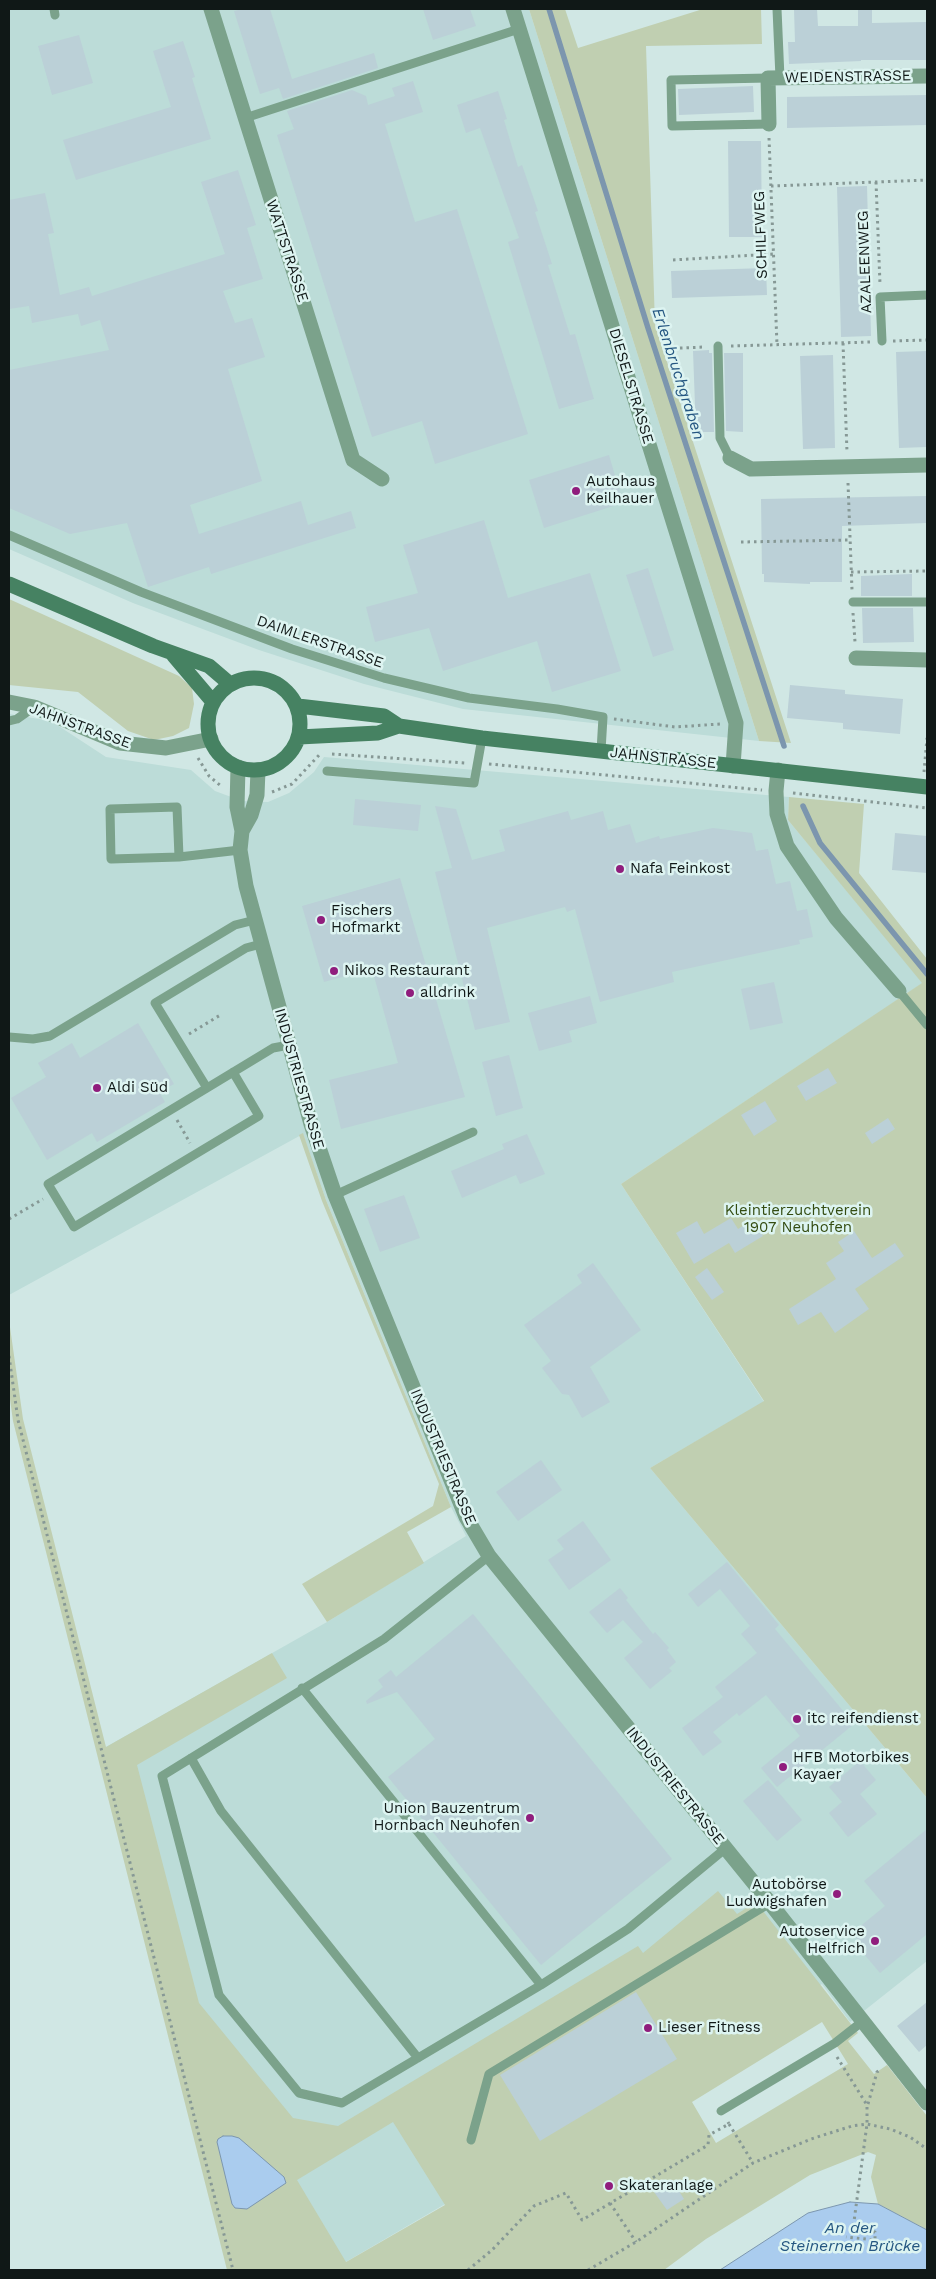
<!DOCTYPE html>
<html>
<head>
<meta charset="utf-8">
<style>
  body { margin:0 }
  #map { position:relative; width:936px; height:2279px; overflow:hidden; background:#d0e7e4; font-family:"Work Sans",sans-serif }
  canvas { display:block }
  .frame { position:absolute; inset:0; border:10px solid #101817; pointer-events:none }
</style>
</head>
<body>
<div id="map">
<canvas width="936" height="2279"></canvas>
<div class="frame"></div>
</div>
<script>
const ctx = document.querySelector('canvas').getContext('2d');
ctx.lineJoin = 'round';
function fill(path, color) {
  ctx.fillStyle = color;
  ctx.fill(path, 'evenodd');
}
function shape(rows) {
  const path = new Path2D();
  for (const r of rows) {
    if (r.length === 3) {
      path.moveTo(r[0] + r[2], r[1]);
      path.arc(r[0], r[1], r[2], 0, 2 * Math.PI);
      continue;
    }
    path.moveTo(r[0], r[1]);
    for (let i = 2; i < r.length; i += 2) path.lineTo(r[i], r[i + 1]);
  }
  return path;
}
function strokePath(path, color, width, dash) {
  ctx.strokeStyle = color;
  ctx.lineWidth = width;
  ctx.lineCap = dash ? 'butt' : 'round';
  ctx.setLineDash(dash || []);
  ctx.stroke(path);
}
function drawText(font, color, halo, rows, align = 'center') {
  ctx.font = font + ' "Work Sans",sans-serif';
  ctx.lineWidth = 5;
  ctx.setLineDash([]);
  ctx.textBaseline = 'middle';
  ctx.strokeStyle = halo;
  ctx.fillStyle = color;
  for (const [text, x, y, turn = 0] of rows) {
    ctx.save();
    ctx.translate(x, y);
    ctx.rotate((+turn || 0) * Math.PI / 180);
    ctx.textAlign = isNaN(turn) ? turn : align;
    if (halo) ctx.strokeText(text, 0, 0);
    ctx.fillText(text, 0, 0);
    ctx.restore();
  }
}
fill(shape([
  [9,9,529,9,759,741,463,709,364,684,259,650,133,603,9,549],
  [9,714,51,721,106,757,191,770,215,791,242,801,268,802,289,793,314,772,324,757,789,797,788,820,923,983,621,1184,764,1402,650,1468,927,1798,927,1961,850,2022,822,1984,332,2270,238,2270,106,1747,327,1622,466,1536,451,1507,326,1200,303,1134,9,1295]
]), '#bcdcd8');
fill(shape([
  [529,9,565,9,578,48,703,9,761,9,762,44,646,46,655,325,791,743,759,741],
  [9,599,179,676,192,688,194,704,189,728,173,736,154,740,128,731,78,692,9,685],
  [789,797,864,804,859,873,927,959,927,1798,650,1468,764,1401,621,1184,922,983,788,820],
  [303,1133,326,1200,451,1507,407,1532,424,1563,327,1622,302,1584,433,1506,439,1484,322,1201,299,1135],
  [9,1320,23,1419,106,1747,272,1653,287,1678,137,1765,199,2003,293,2118,338,2126,638,1946,643,1953,718,1891,737,1914,756,1902,858,2033,848,2041,874,2074,887,2065,927,2116,927,2230,878,2204,871,2177,876,2155,868,2152,810,2175,706,2239,664,2270,227,2270,13,1421,9,1392],
  [822,2022,848,2064,716,2143,692,2102],
  [393,2122,445,2205,346,2262,297,2180]
]), '#c0cfb1');
const water = shape([
  [223,2136,232,2136,239,2138,284,2177,286,2183,247,2209,235,2208,232,2204,217,2142,218,2139,223,2136],
  [850,2202,878,2204,927,2230,927,2270,720,2270,808,2213,850,2202]
]);
fill(water, '#ace');
strokePath(water, '#7c96ae', 1);
strokePath(shape([
  [549,9,648,328,784,746],
  [803,806,820,843,927,974]
]), '#7c96ae', 5.5);
fill(shape([
  [242,9,270,9,292,79,374,53,378,68,283,99,279,88,260,94,234,11],
  [423,9,470,9,476,26,433,40],
  [794,9,817,9,818,26,858,26,858,9,872,9,872,23,927,22,927,60,861,60,861,61,789,64,788,42,795,42],
  [79,35,93,83,52,95,38,46],
  [183,41,195,77,192,78,211,139,76,180,63,140,171,107,153,51],
  [413,81,423,112,385,124,415,222,457,209,528,434,435,464,422,421,372,437,277,135,294,129,287,111,352,90,366,96,368,105,395,96,392,88],
  [753,86,754,112,679,115,678,89],
  [498,91,507,119,504,120,518,167,522,165,538,211,535,212,552,264,548,265,570,335,575,334,594,399,559,409,508,242,519,238,480,128,466,133,457,105],
  [927,95,927,125,787,128,787,97],
  [728,141,761,141,762,237,729,237],
  [238,170,256,225,247,228,263,279,223,291,235,323,252,318,265,357,228,369,262,481,190,505,199,534,301,501,308,525,351,511,356,528,211,574,209,567,148,587,127,523,70,534,9,508,9,370,109,350,100,320,81,326,78,314,32,323,29,306,9,309,9,200,45,193,54,233,48,234,60,295,89,287,92,296,225,254,201,182],
  [867,186,871,336,841,337,837,187],
  [766,268,767,295,672,298,671,271],
  [709,350,709,353,712,353,714,432,696,432,693,351],
  [927,351,927,447,899,448,896,352],
  [724,353,743,353,743,432,726,431],
  [833,355,835,448,803,449,800,356],
  [609,455,623,503,544,528,529,480],
  [927,496,927,523,842,526,842,582,810,582,810,584,764,582,764,574,762,574,761,499],
  [484,520,508,598,590,573,621,671,552,692,537,641,443,671,429,628,375,642,366,607,418,593,403,545],
  [648,568,674,650,653,657,626,575],
  [912,574,912,596,861,596,861,576],
  [862,608,913,608,914,642,863,643],
  [790,685,845,690,845,694,903,699,900,734,843,729,843,723,787,718],
  [355,799,421,805,418,831,353,825],
  [435,806,456,809,472,860,505,851,499,830,568,811,571,820,603,811,608,830,630,824,636,843,659,836,660,839,713,828,752,833,756,851,768,849,776,884,790,881,797,911,807,909,813,937,799,940,800,944,672,972,674,982,600,1002,575,909,567,912,565,907,487,928,510,1022,475,1030,435,872,452,868],
  [895,833,927,836,927,873,892,870],
  [400,878,465,1097,341,1129,329,1080,398,1063,372,969,324,982,302,906],
  [774,982,783,1023,750,1030,741,989],
  [590,996,597,1023,569,1031,572,1042,539,1051,528,1013],
  [138,1023,174,1084,159,1092,165,1102,97,1142,92,1133,47,1160,11,1098,46,1077,38,1063,72,1043,80,1058],
  [509,1055,523,1108,496,1116,482,1062],
  [828,1068,837,1083,806,1101,797,1086],
  [765,1101,777,1121,754,1136,741,1115],
  [888,1118,895,1129,872,1144,865,1133],
  [527,1134,545,1174,520,1184,516,1175,462,1198,451,1171,504,1149,502,1144],
  [404,1195,420,1238,380,1252,364,1209],
  [731,1218,738,1229,753,1220,763,1236,735,1253,729,1243,694,1264,676,1233,697,1221,704,1234],
  [854,1231,872,1258,895,1243,904,1256,855,1289,869,1309,835,1333,821,1312,798,1325,789,1309,836,1279,826,1263,844,1251,838,1242],
  [593,1263,641,1330,590,1367,610,1402,582,1418,569,1395,562,1394,542,1368,551,1361,524,1325,582,1283,577,1275],
  [707,1268,724,1292,712,1300,695,1277],
  [541,1460,562,1490,518,1521,496,1492],
  [583,1521,611,1560,569,1590,548,1560,564,1549,557,1540],
  [727,1562,779,1625,775,1629,854,1724,777,1787,761,1768,800,1736,766,1695,739,1716,737,1713,713,1732,722,1742,703,1756,682,1728,723,1697,715,1687,757,1653,741,1634,750,1626,720,1589,698,1607,688,1594],
  [620,1588,628,1598,626,1600,653,1634,655,1632,669,1648,667,1650,676,1662,669,1668,672,1671,650,1689,624,1658,643,1642,623,1620,607,1633,589,1612],
  [473,1614,672,1859,541,1965,388,1777,435,1739,397,1692,367,1704,366,1701,383,1687,378,1680,391,1670,396,1677],
  [860,1761,876,1780,860,1794,877,1814,848,1837,829,1813,842,1802,829,1787],
  [768,1780,802,1820,777,1841,743,1801],
  [927,1829,927,1934,880,1973,859,1948,862,1945,852,1933,885,1906,864,1881],
  [636,1992,677,2059,540,2141,500,2075],
  [927,2002,927,2045,919,2052,897,2026],
  [672,2180,684,2199,667,2210,654,2192]
]), '#bbd0d7');
strokePath(shape([
  [769,138,777,345],
  [876,182,880,284],
  [771,186,927,180],
  [673,260,773,254],
  [893,341,927,340],
  [843,343,847,452],
  [731,346,870,342],
  [680,348,705,347],
  [848,483,852,590],
  [741,542,850,540],
  [851,572,927,571],
  [853,613,855,642],
  [614,719,675,727,720,724],
  [332,754,465,763],
  [198,758,209,776,221,786],
  [489,764,762,790],
  [924,772,927,738],
  [272,792,292,784,321,753],
  [793,793,927,808],
  [189,1034,222,1014],
  [177,1120,190,1143],
  [9,1219,43,1199],
  [9,1356,18,1420,233,2270],
  [837,2057,867,2105,867,2124,853,2229,875,2232,875,2240,846,2237],
  [868,2104,877,2072,881,2069],
  [729,2124,753,2163],
  [610,2203,636,2242],
  [468,2270,492,2250,534,2206,566,2193,582,2220,708,2145,709,2135,729,2124,728,2122],
  [588,2270,636,2242,753,2163,811,2139,852,2126,867,2124,890,2129,910,2137,927,2149]
]), '#869895', 3, [2.5, 4]);
strokePath(shape([
  [54,9,55,15],
  [777,9,780,78],
  [768,78,671,80,672,126,769,124],
  [245,118,519,29],
  [882,341,880,297,927,295],
  [718,346,720,438,730,458],
  [9,535,141,592,292,649,384,678,469,698,557,709,603,717,601,751],
  [853,602,927,602],
  [9,721,17,719,34,707],
  [327,771,474,783,482,738],
  [179,857,177,807,110,809,111,859,179,857,240,850],
  [261,944,246,948,155,1003,207,1088,273,1048,289,1045],
  [899,991,927,1025],
  [9,1037,33,1039,50,1036,235,925,255,920],
  [207,1088,48,1184,74,1227,259,1116,233,1072],
  [335,1195,473,1132],
  [489,1556,384,1639,162,1776,219,1995,299,2093,342,2103,541,1985,628,1929,726,1848],
  [302,1688,541,1985],
  [191,1758,221,1811,418,2058],
  [721,2111,835,2043,863,2021],
  [471,2140,489,2074,770,1903]
]), '#7ba28b', 9);
strokePath(shape([
  [211,9,353,460,382,479],
  [513,9,736,723,733,766],
  [769,124,768,78,927,76],
  [730,458,751,469,927,465],
  [856,658,927,660],
  [9,702,34,707,120,743,166,748,211,739],
  [238,767,237,807,242,831,240,850,246,886,311,1124,335,1195,466,1517,489,1556,770,1903,927,2103],
  [778,770,776,791,777,814,787,846,836,918,899,991],
  [242,831,251,815,257,795,258,770]
]), '#7ba28b', 15);
strokePath(shape([
  [9,584,153,646,209,666,230,684],
  [174,656,213,702],
  [254,724,46],
  [298,706,384,716,399,726],
  [299,737,378,733,399,726,482,738,927,787]
]), '#468262', 15);
for (const [x, y, r, color] of [
  [576,491,5,"#901d7d"],
  [620,869,5,"#901d7d"],
  [321,920,5,"#901d7d"],
  [334,971,5,"#901d7d"],
  [410,993,5,"#901d7d"],
  [97,1088,5,"#901d7d"],
  [797,1719,5,"#901d7d"],
  [783,1767,5,"#901d7d"],
  [530,1818,5,"#901d7d"],
  [837,1894,5,"#901d7d"],
  [875,1941,5,"#901d7d"],
  [648,2028,5,"#901d7d"],
  [609,2186,5,"#901d7d"]
]) {
  const dot = new Path2D();
  dot.arc(x, y, r, 0, 2 * Math.PI);
  ctx.fillStyle = color;
  ctx.fill(dot);
  strokePath(dot, '#ddf4f1', 2);
}
drawText('15px', '#101817', '#ddf4f1', [
  ["WEIDENSTRASSE",848,77,-1],
  ["SCHILFWEG",761,235,-92],
  ["WATTSTRASSE",287,251,72],
  ["AZALEENWEG",865,262,-92],
  ["DIESELSTRASSE",631,386,73],
  ["DAIMLERSTRASSE",320,642,19],
  ["JAHNSTRASSE",80,726,20],
  ["JAHNSTRASSE",663,758,6],
  ["INDUSTRIESTRASSE",299,1079,74],
  ["INDUSTRIESTRASSE",443,1457,67],
  ["INDUSTRIESTRASSE",675,1786,51]
]);
drawText('15px', '#101817', '#ddf4f1', [
  ["Autohaus",586,482],
  ["Keilhauer",586,499],
  ["Nafa Feinkost",630,869],
  ["Fischers",331,911],
  ["Hofmarkt",331,928],
  ["Nikos Restaurant",344,971],
  ["alldrink",420,993],
  ["Aldi Süd",107,1088],
  ["itc reifendienst",807,1719],
  ["HFB Motorbikes",793,1758],
  ["Kayaer",793,1775],
  ["Union Bauzentrum",520,1809,"right"],
  ["Hornbach Neuhofen",520,1826,"right"],
  ["Autobörse",827,1885,"right"],
  ["Ludwigshafen",827,1902,"right"],
  ["Autoservice",865,1932,"right"],
  ["Helfrich",865,1949,"right"],
  ["Lieser Fitness",658,2028],
  ["Skateranlage",619,2186]
], 'left');
drawText('15px', '#344c11', '#ddf4f1', [
  ["Kleintierzuchtverein",798,1211],
  ["1907 Neuhofen",798,1228]
]);
drawText('italic 16px', '#245681', '#ddf4f1', [
  ["Erlenbruchgraben",678,374,72],
  ["An der",850,2228],
  ["Steinernen Brücke",850,2246]
]);
</script>
</body>
</html>
